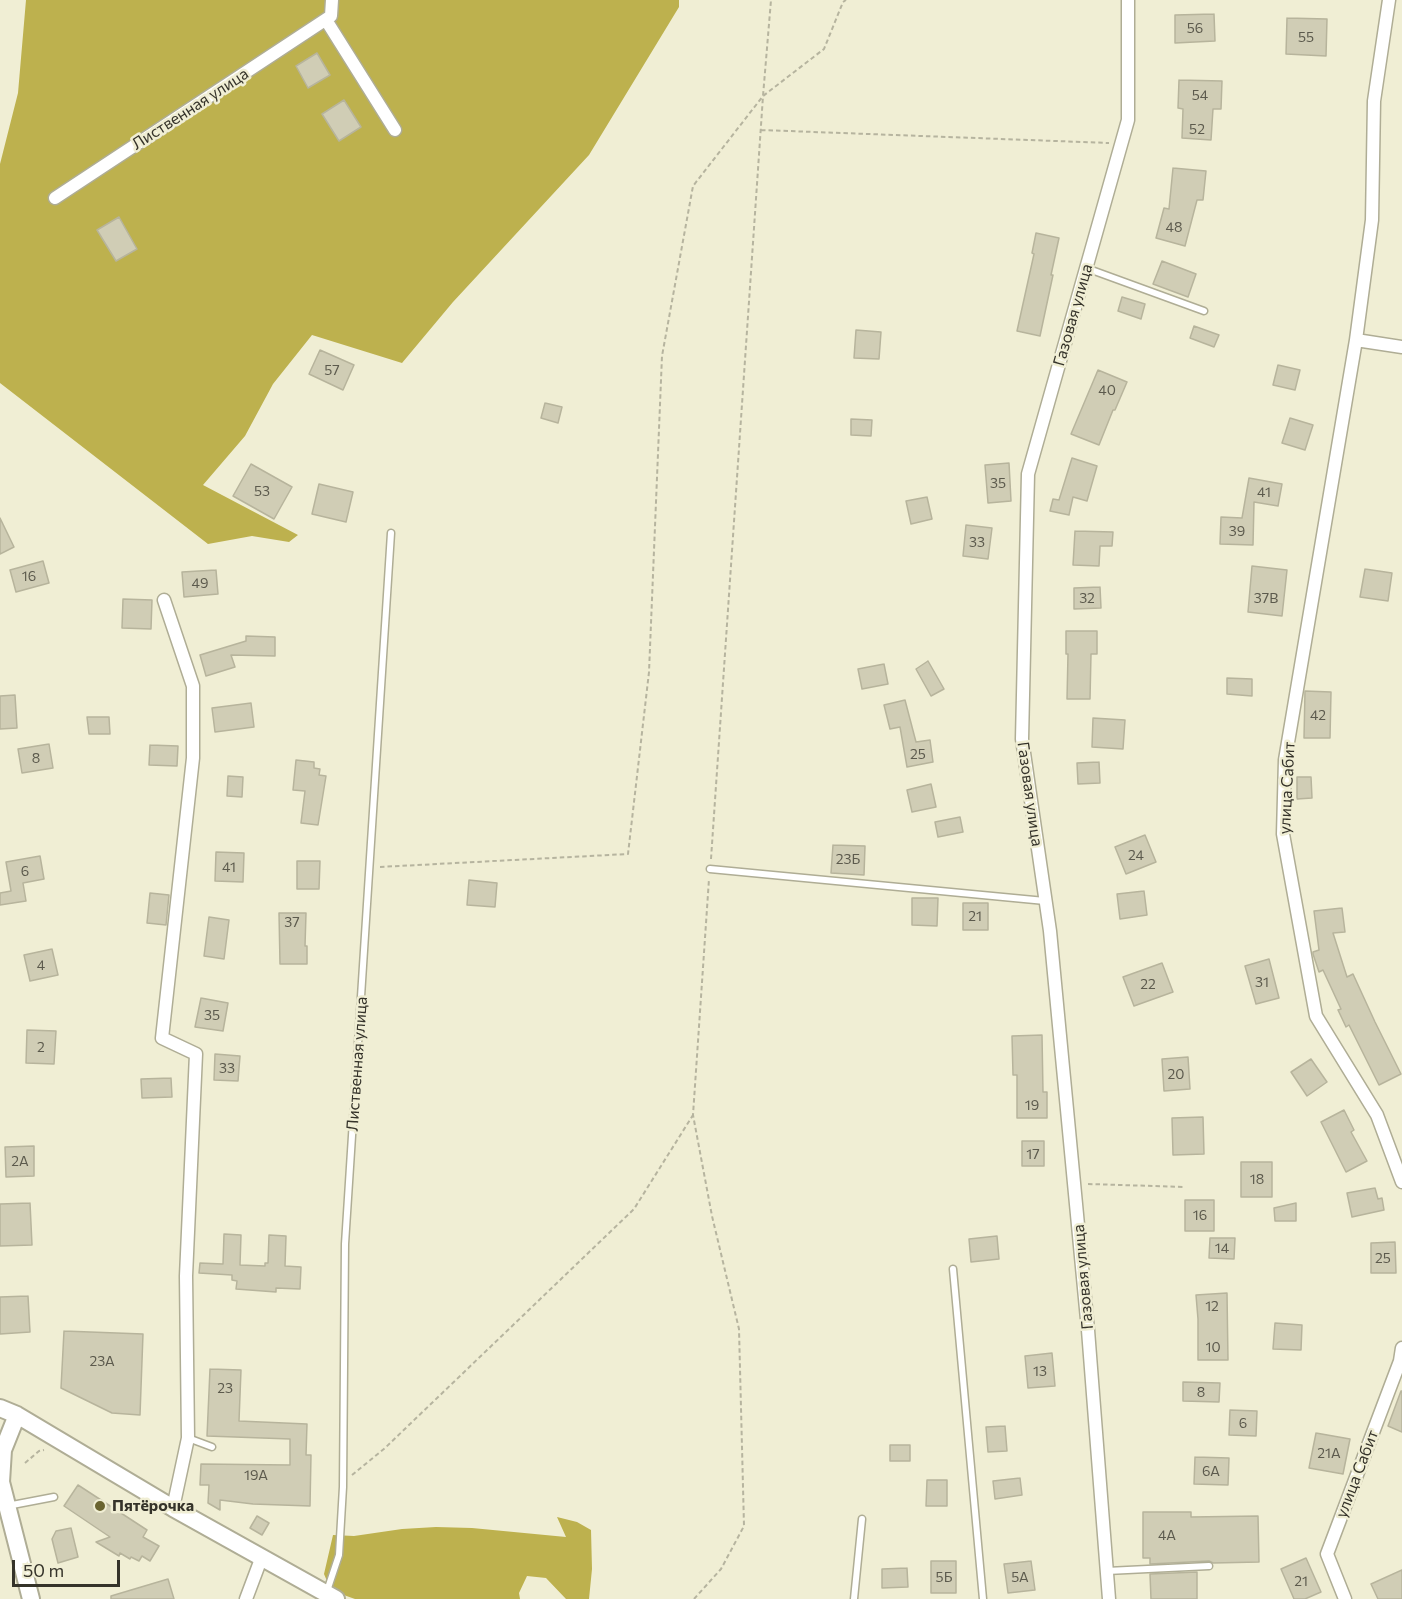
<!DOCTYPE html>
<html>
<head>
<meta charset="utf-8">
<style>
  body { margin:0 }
  #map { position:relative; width:1402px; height:1599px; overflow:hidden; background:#f0eed4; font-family:Commissioner,sans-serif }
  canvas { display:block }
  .scale { position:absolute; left:12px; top:1560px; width:108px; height:27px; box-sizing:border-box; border:3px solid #35332a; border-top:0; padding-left:8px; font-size:18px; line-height:21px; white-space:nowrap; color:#35332a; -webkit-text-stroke:4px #f0eed4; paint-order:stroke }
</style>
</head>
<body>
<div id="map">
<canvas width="1402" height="1599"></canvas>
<div class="scale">50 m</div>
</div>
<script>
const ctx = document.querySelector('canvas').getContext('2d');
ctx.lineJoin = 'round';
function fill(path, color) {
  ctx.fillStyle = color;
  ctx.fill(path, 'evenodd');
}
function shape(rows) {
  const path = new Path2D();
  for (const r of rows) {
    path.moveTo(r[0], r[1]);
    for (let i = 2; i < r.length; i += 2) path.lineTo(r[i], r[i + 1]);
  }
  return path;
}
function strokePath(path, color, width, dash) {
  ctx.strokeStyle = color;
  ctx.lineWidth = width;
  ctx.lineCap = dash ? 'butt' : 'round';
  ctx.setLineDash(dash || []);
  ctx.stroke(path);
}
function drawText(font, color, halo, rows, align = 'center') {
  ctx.font = font + ' Commissioner,sans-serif';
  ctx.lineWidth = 5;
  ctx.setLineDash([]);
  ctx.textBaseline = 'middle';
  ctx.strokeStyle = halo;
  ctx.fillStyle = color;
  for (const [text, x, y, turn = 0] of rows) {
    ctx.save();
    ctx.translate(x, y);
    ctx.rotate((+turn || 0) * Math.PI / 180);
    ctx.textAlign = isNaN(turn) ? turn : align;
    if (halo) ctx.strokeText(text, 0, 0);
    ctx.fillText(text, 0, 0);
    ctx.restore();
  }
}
fill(shape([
  [26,0,679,0,679,7,589,155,453,302,402,363,312,335,273,384,245,436,203,485,298,535,289,542,252,536,208,544,0,383,0,164,18,93],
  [557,1517,577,1522,591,1530,592,1569,589,1599,566,1599,546,1578,527,1576,519,1593,520,1599,355,1599,338,1593,327,1581,324,1574,333,1535,354,1536,402,1529,436,1527,472,1528,566,1537]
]), '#bdb14e');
const building = shape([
  [1214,14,1215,41,1175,43,1175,15,1214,14],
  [1287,18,1327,19,1326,56,1286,54,1287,18],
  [317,53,330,75,308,88,296,66,317,53],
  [1179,80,1222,81,1221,109,1213,109,1211,140,1182,138,1183,109,1178,108,1179,80],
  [344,100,361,127,339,141,322,114,344,100],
  [1173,168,1206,171,1203,200,1197,200,1185,246,1156,238,1164,208,1169,209,1173,168],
  [119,217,137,249,116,261,97,230,119,217],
  [1036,233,1059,238,1051,275,1053,275,1040,336,1017,331,1034,254,1032,253,1036,233],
  [1162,261,1196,274,1188,297,1153,284,1162,261],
  [1122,297,1145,304,1141,319,1118,311,1122,297],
  [1194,326,1219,335,1214,347,1190,338,1194,326],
  [856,330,881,332,879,359,854,358,856,330],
  [320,350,354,365,343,390,309,374,320,350],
  [1278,365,1300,370,1295,390,1273,385,1278,365],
  [1098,370,1127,382,1115,410,1113,410,1099,445,1071,434,1098,370],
  [545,403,562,407,558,423,541,418,545,403],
  [1290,418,1313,425,1305,450,1282,443,1290,418],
  [851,419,872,420,871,436,851,435,851,419],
  [1072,458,1097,466,1087,501,1073,497,1069,515,1050,511,1053,499,1059,500,1072,458],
  [1009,463,1011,501,988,503,985,465,1009,463],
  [251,464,292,487,274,519,233,496,251,464],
  [1249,478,1282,484,1278,506,1254,502,1253,545,1220,544,1221,517,1242,518,1249,478],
  [319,484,353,492,346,522,312,514,319,484],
  [927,497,932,519,911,524,906,501,927,497],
  [0,518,14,547,0,554,0,518],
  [966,525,992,528,988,559,963,556,966,525],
  [1075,531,1113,532,1112,546,1100,546,1099,566,1073,565,1075,531],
  [43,561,49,583,16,592,10,570,43,561],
  [1252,566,1287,570,1282,616,1248,612,1252,566],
  [1365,569,1392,573,1388,601,1360,597,1365,569],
  [216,570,218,594,184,597,182,572,216,570],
  [1100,587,1101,608,1074,609,1074,588,1100,587],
  [123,599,152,600,151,629,122,628,123,599],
  [1066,631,1097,631,1097,654,1091,654,1090,699,1067,699,1068,654,1066,654,1066,631],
  [246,636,275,637,275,656,231,655,235,667,206,676,200,655,246,641,246,636],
  [928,661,944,689,931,696,916,669,928,661],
  [884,664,888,684,862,689,858,669,884,664],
  [1227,678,1252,679,1252,696,1227,694,1227,678],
  [1305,691,1331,692,1330,738,1304,738,1305,691],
  [15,695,17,728,0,729,0,696,15,695],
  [905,700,916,742,930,740,933,762,907,767,900,727,890,729,884,705,905,700],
  [251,703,254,727,215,732,212,708,251,703],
  [87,717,109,717,110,734,89,734,87,717],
  [1093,718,1125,720,1123,749,1092,747,1093,718],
  [49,744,53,768,22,773,18,749,49,744],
  [150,745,178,746,177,766,149,765,150,745],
  [296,760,314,762,314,768,320,769,319,775,326,776,318,825,301,823,305,791,293,790,296,760],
  [1099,762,1100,783,1078,784,1077,763,1099,762],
  [228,776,243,777,242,797,227,796,228,776],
  [1297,777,1311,777,1312,798,1297,799,1297,777],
  [931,784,936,807,912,812,907,790,931,784],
  [960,817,963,832,938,837,935,822,960,817],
  [1145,835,1156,862,1126,874,1115,847,1145,835],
  [833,845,865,846,864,875,831,873,833,845],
  [216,852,244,853,243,882,215,881,216,852],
  [40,856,44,879,23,883,26,901,0,905,0,893,11,891,6,862,40,856],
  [297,861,320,861,319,889,297,889,297,861],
  [469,880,497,883,495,907,467,905,469,880],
  [1144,891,1147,915,1120,919,1117,894,1144,891],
  [150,893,169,895,166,925,147,923,150,893],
  [912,898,938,898,937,926,912,925,912,898],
  [963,903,988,903,988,930,963,930,963,903],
  [1342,908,1345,932,1333,933,1347,977,1353,974,1375,1022,1401,1074,1379,1085,1349,1025,1346,1027,1338,1010,1341,1009,1323,970,1319,972,1313,954,1313,952,1319,950,1314,911,1342,908],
  [279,913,306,913,305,946,307,946,307,964,280,964,279,913],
  [209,917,229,920,224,959,204,956,209,917],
  [52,949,58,975,30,981,24,955,52,949],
  [1269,959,1279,998,1256,1004,1245,966,1269,959],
  [1162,963,1173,992,1134,1006,1123,977,1162,963],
  [201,998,228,1003,223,1031,195,1027,201,998],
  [27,1030,56,1031,54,1064,26,1063,27,1030],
  [1042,1035,1043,1092,1047,1092,1047,1118,1017,1118,1017,1075,1013,1075,1012,1036,1042,1035],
  [215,1054,240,1056,238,1081,214,1080,215,1054],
  [1188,1057,1190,1089,1164,1091,1162,1059,1188,1057],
  [1311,1059,1327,1082,1307,1096,1291,1072,1311,1059],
  [171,1078,172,1097,142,1098,141,1079,171,1078],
  [1344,1110,1354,1130,1351,1132,1367,1161,1346,1172,1321,1122,1344,1110],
  [1203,1117,1204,1154,1173,1155,1172,1118,1203,1117],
  [1022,1141,1044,1141,1044,1166,1022,1166,1022,1141],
  [34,1146,34,1176,6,1177,5,1147,34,1146],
  [1241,1162,1272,1162,1272,1197,1241,1197,1241,1162],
  [1375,1188,1378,1199,1382,1198,1384,1210,1352,1217,1347,1193,1375,1188],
  [1185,1200,1214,1200,1214,1231,1185,1231,1185,1200],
  [30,1203,32,1245,0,1246,0,1204,30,1203],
  [1296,1203,1296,1221,1275,1221,1274,1208,1296,1203],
  [224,1234,241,1235,240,1265,265,1266,265,1263,268,1263,269,1235,286,1236,285,1266,301,1267,300,1289,276,1288,276,1292,236,1289,237,1281,232,1280,232,1275,199,1273,200,1263,223,1264,224,1234],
  [997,1236,999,1259,971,1262,969,1239,997,1236],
  [1210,1238,1235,1238,1234,1259,1209,1258,1210,1238],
  [1395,1242,1396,1273,1371,1273,1371,1243,1395,1242],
  [1227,1293,1228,1360,1198,1360,1198,1319,1196,1295,1227,1293],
  [28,1296,30,1332,0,1334,0,1297,28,1296],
  [1275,1323,1302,1325,1301,1350,1273,1349,1275,1323],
  [64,1331,143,1334,140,1415,112,1413,61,1388,64,1331],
  [1052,1353,1055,1386,1028,1388,1025,1356,1052,1353],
  [210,1369,241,1370,239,1421,307,1424,306,1455,311,1455,310,1506,253,1504,220,1500,220,1510,208,1503,209,1485,200,1485,201,1464,290,1465,290,1439,207,1436,210,1369],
  [1183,1382,1220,1383,1219,1402,1183,1401,1183,1382],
  [1401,1391,1402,1391,1402,1432,1388,1426,1401,1391],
  [1230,1410,1257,1411,1256,1436,1229,1435,1230,1410],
  [1005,1426,1007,1451,988,1452,986,1427,1005,1426],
  [1316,1433,1350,1439,1343,1474,1309,1468,1316,1433],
  [890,1445,910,1445,910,1461,890,1461,890,1445],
  [1195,1457,1229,1458,1228,1485,1194,1484,1195,1457],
  [1020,1478,1022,1495,995,1499,993,1481,1020,1478],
  [927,1480,947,1480,947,1506,926,1506,927,1480],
  [78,1485,147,1530,143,1537,159,1546,150,1561,142,1556,139,1561,131,1557,130,1559,120,1553,119,1556,96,1542,110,1537,64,1506,78,1485],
  [1143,1512,1191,1512,1191,1517,1258,1516,1259,1562,1213,1563,1209,1561,1150,1564,1150,1558,1143,1558,1143,1512],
  [257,1516,269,1523,262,1535,250,1528,257,1516],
  [71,1528,78,1557,58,1563,52,1539,56,1531,71,1528],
  [1306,1558,1321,1592,1305,1599,1294,1599,1281,1569,1306,1558],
  [931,1561,956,1561,956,1593,931,1593,931,1561],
  [1031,1561,1035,1590,1008,1593,1004,1564,1031,1561],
  [907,1568,908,1587,882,1588,882,1569,907,1568],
  [1402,1570,1402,1599,1378,1599,1371,1584,1402,1570],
  [1197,1572,1197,1599,1151,1599,1150,1574,1197,1572],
  [168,1579,174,1599,111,1599,111,1596,168,1579]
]);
fill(building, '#d0cdb5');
strokePath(building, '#b7b49c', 1.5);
const lane = shape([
  [1086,268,1204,311],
  [710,869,1045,901],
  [953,1269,983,1599],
  [188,1438,212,1447],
  [7,1506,54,1497],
  [1107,1571,1209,1566],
  [327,1591,339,1555,343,1487,345,1244,391,533],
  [854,1599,862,1519]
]);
const street = shape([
  [1389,0,1374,101,1372,220,1356,340,1285,760,1283,834,1316,1016,1377,1115,1402,1182],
  [326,20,395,130],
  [55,198,331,16,332,0],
  [1356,340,1402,347],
  [164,600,193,686,193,758,162,1038,196,1054,186,1276,188,1438,173,1508],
  [246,1599,261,1559],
  [1109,1599,1088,1330,1050,931,1022,739,1028,474,1128,120,1128,0],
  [1345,1599,1327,1554,1400,1361,1402,1348]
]);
const secondary = shape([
  [0,1408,17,1415,173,1508,336,1599],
  [17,1415,3,1450,1,1482,31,1599]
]);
strokePath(lane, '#afad95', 9);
strokePath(street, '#afad95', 15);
strokePath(secondary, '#afad95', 20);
strokePath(shape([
  [761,130,1109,143],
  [711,859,763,96,824,49,843,2,846,0],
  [380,867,628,854,649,672,662,356,693,186,763,96,771,0],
  [1088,1184,1185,1187],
  [25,1463,39,1451,44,1450],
  [352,1475,385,1448,634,1209,693,1115],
  [694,1599,721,1569,744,1526,739,1329,712,1216,693,1115,709,879]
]), '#b6b49f', 2, [4.5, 3]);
strokePath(lane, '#fff', 6);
strokePath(street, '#fff', 12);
strokePath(secondary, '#fff', 16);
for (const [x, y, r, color] of [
  [100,1506,6,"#6a6430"]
]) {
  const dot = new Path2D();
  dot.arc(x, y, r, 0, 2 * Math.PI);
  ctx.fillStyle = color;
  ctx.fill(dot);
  strokePath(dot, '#f0eed4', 2);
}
drawText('14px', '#5c5a4d', null, [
  ["56",1195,28],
  ["55",1306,37],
  ["54",1200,95],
  ["52",1197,129],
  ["48",1174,227],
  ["57",332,370],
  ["40",1107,390],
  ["35",998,483],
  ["53",262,491],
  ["41",1264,492],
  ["39",1237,531],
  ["33",977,542],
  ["16",29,576],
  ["49",200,583],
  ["32",1087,598],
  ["37В",1266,598],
  ["42",1318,715],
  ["25",918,754],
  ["8",36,758],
  ["24",1136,855],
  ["23Б",848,859],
  ["41",229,867],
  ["6",25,871],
  ["21",975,916],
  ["37",292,922],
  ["4",41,965],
  ["31",1262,982],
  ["22",1148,984],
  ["35",212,1015],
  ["2",41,1047],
  ["33",227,1068],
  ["20",1176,1074],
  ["19",1032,1105],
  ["17",1033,1154],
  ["2А",20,1161],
  ["18",1257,1179],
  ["16",1200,1215],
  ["14",1222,1248],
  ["25",1383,1258],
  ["12",1212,1306],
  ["10",1213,1347],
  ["23А",102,1361],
  ["13",1040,1371],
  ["23",225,1388],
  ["8",1201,1392],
  ["6",1243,1423],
  ["21А",1329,1453],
  ["6А",1211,1471],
  ["19А",256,1475],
  ["4А",1167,1535],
  ["5Б",944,1577],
  ["5А",1020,1577],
  ["21",1301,1581]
]);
drawText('16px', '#35332a', '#f0eed4', [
  ["Лиственная улица",190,109,-33],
  ["Газовая улица",1073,315,-74],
  ["улица Сабит",1287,788,-87],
  ["Газовая улица",1030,794,82],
  ["Лиственная улица",357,1064,-86],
  ["Газовая улица",1083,1277,-95],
  ["улица Сабит",1357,1474,-69]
]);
drawText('bold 16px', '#35332a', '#f0eed4', [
  ["Пятёрочка",112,1506]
], 'left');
</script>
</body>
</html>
